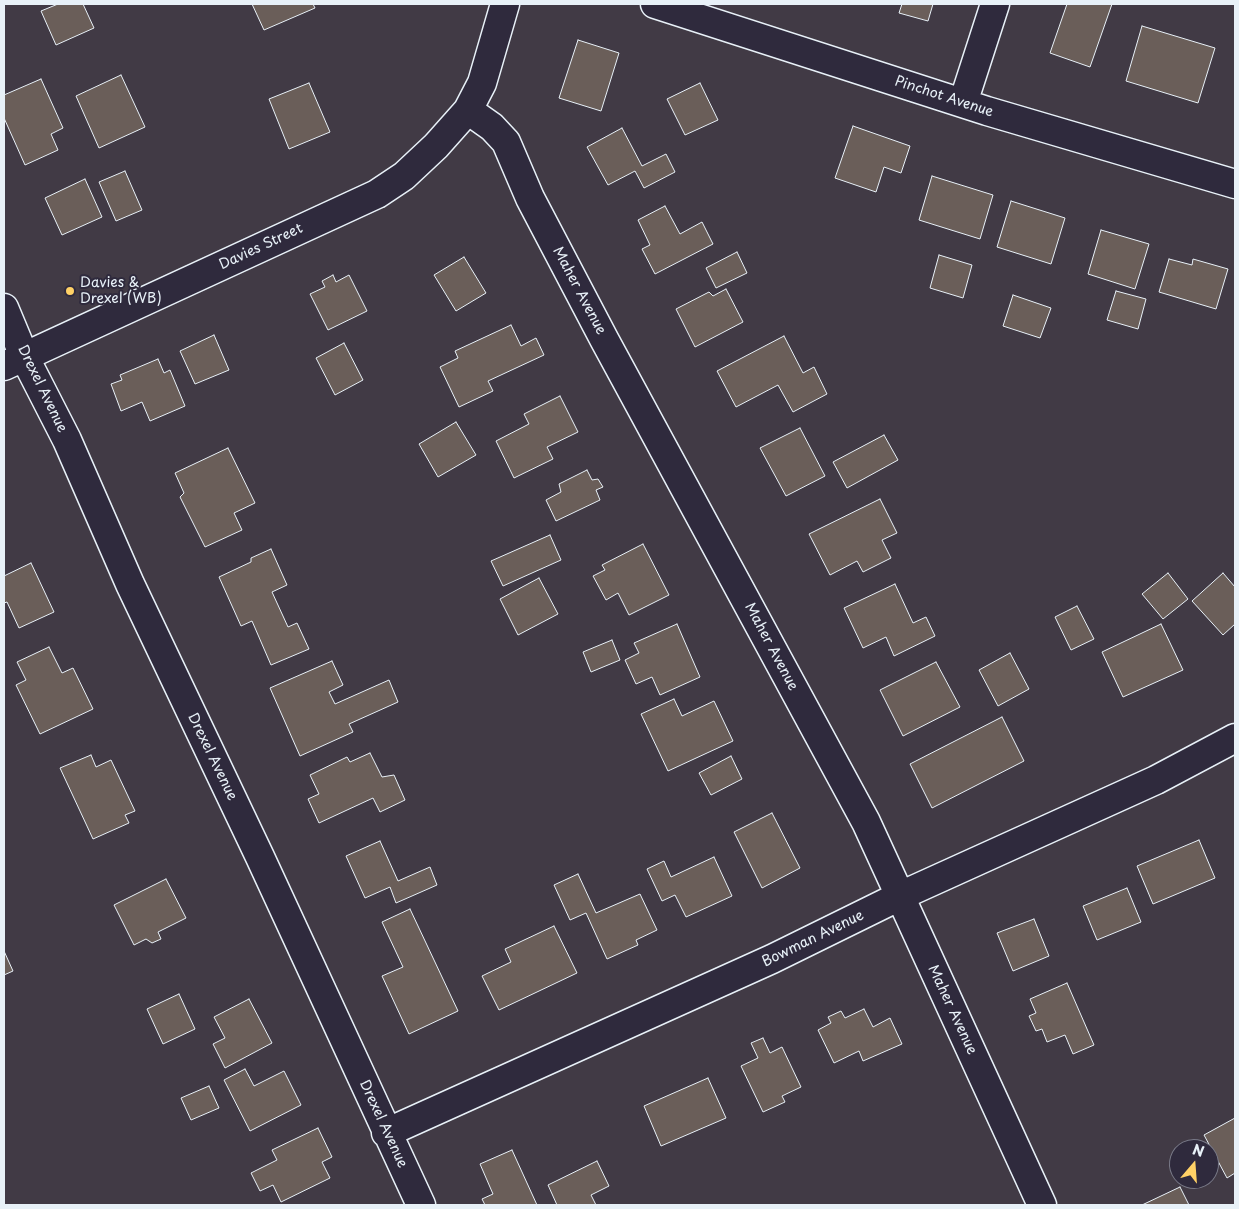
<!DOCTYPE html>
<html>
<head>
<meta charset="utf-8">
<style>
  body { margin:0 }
  #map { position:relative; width:1239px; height:1209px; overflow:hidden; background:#413a45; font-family:"Playpen Sans",sans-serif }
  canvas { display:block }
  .frame { position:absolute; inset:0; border:5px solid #e8f1f8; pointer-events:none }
  .north { position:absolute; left:1169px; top:1139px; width:50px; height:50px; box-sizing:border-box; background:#2f2a3d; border:1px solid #797a88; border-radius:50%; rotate:18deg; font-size:14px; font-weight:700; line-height:20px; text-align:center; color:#e8f1f8 }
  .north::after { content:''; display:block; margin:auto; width:18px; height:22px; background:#ffd166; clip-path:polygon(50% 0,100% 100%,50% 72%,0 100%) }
</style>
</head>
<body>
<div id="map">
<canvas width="1239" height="1209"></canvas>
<div class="frame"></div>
<div class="north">N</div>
</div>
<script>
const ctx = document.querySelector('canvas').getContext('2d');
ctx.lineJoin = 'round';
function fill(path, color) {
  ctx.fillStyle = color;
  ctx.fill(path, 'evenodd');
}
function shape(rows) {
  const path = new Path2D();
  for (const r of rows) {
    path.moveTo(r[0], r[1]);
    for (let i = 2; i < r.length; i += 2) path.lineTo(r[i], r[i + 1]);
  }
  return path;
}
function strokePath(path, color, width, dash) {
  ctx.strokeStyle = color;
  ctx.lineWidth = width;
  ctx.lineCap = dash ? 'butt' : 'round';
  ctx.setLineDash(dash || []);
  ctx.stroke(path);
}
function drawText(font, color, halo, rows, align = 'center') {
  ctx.font = font + ' "Playpen Sans",sans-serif';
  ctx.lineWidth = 4;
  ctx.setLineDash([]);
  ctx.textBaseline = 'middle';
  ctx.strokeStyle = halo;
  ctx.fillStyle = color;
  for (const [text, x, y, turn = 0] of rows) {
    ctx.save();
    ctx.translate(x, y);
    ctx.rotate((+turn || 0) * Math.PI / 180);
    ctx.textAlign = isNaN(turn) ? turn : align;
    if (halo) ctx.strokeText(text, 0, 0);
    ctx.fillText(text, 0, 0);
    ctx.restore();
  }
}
const building = shape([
  [58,4,83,4,94,28,56,45,41,11,58,4],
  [252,4,313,4,315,8,264,30,252,4],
  [902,4,933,4,928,21,899,13,902,4],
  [1067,4,1112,4,1090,67,1050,53,1067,4],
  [1142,26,1215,48,1198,103,1126,81,1142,26],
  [578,40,619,53,601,111,559,98,578,40],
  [121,75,145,127,99,148,76,96,121,75],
  [41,79,63,128,51,134,58,150,25,165,4,118,4,95,41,79],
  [309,83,330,132,289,149,269,99,309,83],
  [700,83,718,120,685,135,667,99,700,83],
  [853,126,910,146,901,173,884,167,876,192,835,178,853,126],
  [622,128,642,166,666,154,675,172,644,188,635,171,608,185,587,147,622,128],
  [125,171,142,210,116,221,99,182,125,171],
  [932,176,993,195,980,239,919,220,932,176],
  [85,179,102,217,62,235,45,198,85,179],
  [1011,201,1065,218,1051,264,997,247,1011,201],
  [665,206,680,234,702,222,713,244,655,274,642,249,650,245,638,220,665,206],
  [1101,230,1149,244,1135,289,1088,274,1101,230],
  [737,252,747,273,716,288,706,268,737,252],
  [939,255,972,265,963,298,930,288,939,255],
  [464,257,486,293,456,311,434,275,464,257],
  [1169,259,1192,265,1193,259,1228,269,1216,309,1159,292,1169,259],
  [333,275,336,282,349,275,367,311,328,330,310,294,325,287,322,281,333,275],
  [726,289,743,322,695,347,676,309,709,292,713,296,726,289],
  [1116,291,1146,299,1138,329,1107,320,1116,291],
  [1013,295,1051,308,1040,338,1003,326,1013,295],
  [511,325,521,346,536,338,544,355,488,381,493,391,459,407,440,367,458,358,455,351,511,325],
  [214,335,229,370,195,384,180,351,214,335],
  [784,336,803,373,814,367,827,394,793,412,778,385,736,407,717,371,784,336],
  [344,343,363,380,335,395,316,358,344,343],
  [158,359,164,373,170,370,185,406,150,421,142,402,121,411,111,384,122,380,120,375,158,359],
  [560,396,578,432,547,447,553,459,514,478,496,441,529,424,524,414,560,396],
  [456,422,476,455,438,477,419,444,456,422],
  [800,428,825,476,786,496,760,448,800,428],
  [884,435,898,460,847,488,833,462,884,435],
  [228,448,255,503,234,513,242,530,205,547,180,497,184,493,175,473,228,448],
  [587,470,592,480,598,479,603,487,596,490,600,500,556,521,546,500,561,492,559,484,587,470],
  [880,499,897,533,882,540,891,558,863,572,857,561,830,575,809,534,880,499],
  [550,535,561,560,503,586,491,561,550,535],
  [643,544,669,595,629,615,618,593,606,600,593,576,605,570,602,565,643,544],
  [271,549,287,585,272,592,288,627,297,623,309,649,271,665,252,621,241,626,219,577,251,562,251,558,271,549],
  [31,563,54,612,19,628,7,602,4,603,4,576,31,563],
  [1168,573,1188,599,1163,619,1142,594,1168,573],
  [1223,573,1235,587,1235,624,1223,635,1192,601,1223,573],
  [539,578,558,614,518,635,500,599,539,578],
  [895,584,913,623,926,617,935,636,894,656,886,637,863,648,844,608,895,584],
  [1077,606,1094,639,1071,650,1055,617,1077,606],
  [677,624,700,677,660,695,652,677,636,684,625,660,639,653,634,643,677,624],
  [1161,624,1183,670,1123,697,1102,652,1161,624],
  [612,640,620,660,591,672,583,652,612,640],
  [49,647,62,673,73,668,93,709,40,734,16,685,26,680,17,662,49,647],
  [1010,653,1029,689,998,706,979,670,1010,653],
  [332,661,343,685,329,692,335,704,389,680,398,702,349,724,353,732,300,756,270,688,332,661],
  [936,662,960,707,903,736,880,690,936,662],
  [674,699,682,716,714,701,733,741,668,771,641,714,674,699],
  [1002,717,1024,761,932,808,910,764,1002,717],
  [370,753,382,777,394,775,405,800,380,812,373,798,319,823,308,799,319,794,310,775,347,757,350,762,370,753],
  [91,755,96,767,111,760,135,811,125,815,129,823,93,839,60,768,91,755],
  [731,756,742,779,711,795,699,773,731,756],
  [772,813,800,868,762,888,734,832,772,813],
  [1199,840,1215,878,1153,904,1137,866,1199,840],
  [380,841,398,881,430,867,437,885,396,903,390,887,365,898,346,856,380,841],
  [714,857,732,896,686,917,675,895,662,901,647,869,664,861,671,877,714,857],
  [578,874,596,913,640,894,657,930,636,940,638,945,607,959,586,913,570,920,554,885,578,874],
  [166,879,186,918,158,932,161,939,152,943,146,939,134,945,114,905,166,879],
  [1127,888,1141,922,1097,940,1083,906,1127,888],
  [410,909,458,1011,409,1034,382,976,403,967,382,922,410,909],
  [1034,919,1049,956,1013,971,997,933,1034,919],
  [554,926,577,973,499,1010,482,976,511,962,505,949,554,926],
  [4,951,13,971,4,975,4,951],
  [1067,983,1094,1045,1073,1054,1065,1035,1047,1042,1042,1029,1036,1031,1029,1016,1036,1013,1030,999,1067,983],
  [179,994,195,1029,163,1044,147,1009,179,994],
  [249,999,272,1043,225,1068,213,1044,225,1038,214,1017,249,999],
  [864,1009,873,1027,890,1018,902,1044,863,1061,859,1051,834,1063,818,1030,831,1023,828,1017,841,1011,845,1018,864,1009],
  [763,1038,770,1053,782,1047,801,1087,782,1096,785,1102,763,1112,741,1066,758,1058,751,1043,763,1038],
  [245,1069,254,1086,284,1071,301,1105,250,1131,224,1080,245,1069],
  [708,1078,726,1118,661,1146,644,1106,708,1078],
  [209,1086,219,1108,191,1120,181,1098,209,1086],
  [1235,1118,1235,1173,1227,1178,1204,1135,1235,1118],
  [318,1128,332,1157,322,1162,330,1178,281,1202,273,1185,260,1191,251,1173,277,1160,272,1150,318,1128],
  [512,1150,537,1205,485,1205,482,1199,493,1194,480,1164,512,1150],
  [597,1161,609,1186,591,1195,596,1205,557,1205,548,1185,597,1161],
  [1180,1187,1189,1205,1142,1205,1180,1187]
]);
fill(building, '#6a5e59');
strokePath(building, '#e8f1f8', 1);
const street = shape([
  [655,4,987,111,1235,184],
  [963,103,995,4],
  [468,110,492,127,506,142,530,198,604,339,866,822,1042,1205],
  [4,308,24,356,67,440,130,584,260,857,421,1205],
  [4,366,377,194,404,176,436,146,468,110,482,83,505,4],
  [386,1133,772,959,900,896,1156,780,1235,738]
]);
strokePath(street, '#e8f1f8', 31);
strokePath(street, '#2f2a3d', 28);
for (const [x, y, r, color] of [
  [70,291,5,"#ffd166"]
]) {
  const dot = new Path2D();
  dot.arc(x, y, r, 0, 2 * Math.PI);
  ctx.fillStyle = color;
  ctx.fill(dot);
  strokePath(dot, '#2f2a3d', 2);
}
drawText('14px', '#e8f1f8', '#2f2a3d', [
  ["Pinchot Avenue",944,97,18],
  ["Davies Street",261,247,-25],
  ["Maher Avenue",579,291,62],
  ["Drexel Avenue",42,389,64],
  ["Maher Avenue",771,647,62],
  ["Drexel Avenue",212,757,64],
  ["Bowman Avenue",813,939,-26],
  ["Maher Avenue",952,1010,65],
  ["Drexel Avenue",383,1124,65]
]);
drawText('14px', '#e8f1f8', '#2f2a3d', [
  ["Davies &",80,283],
  ["Drexel (WB)",80,299]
], 'left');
</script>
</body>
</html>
